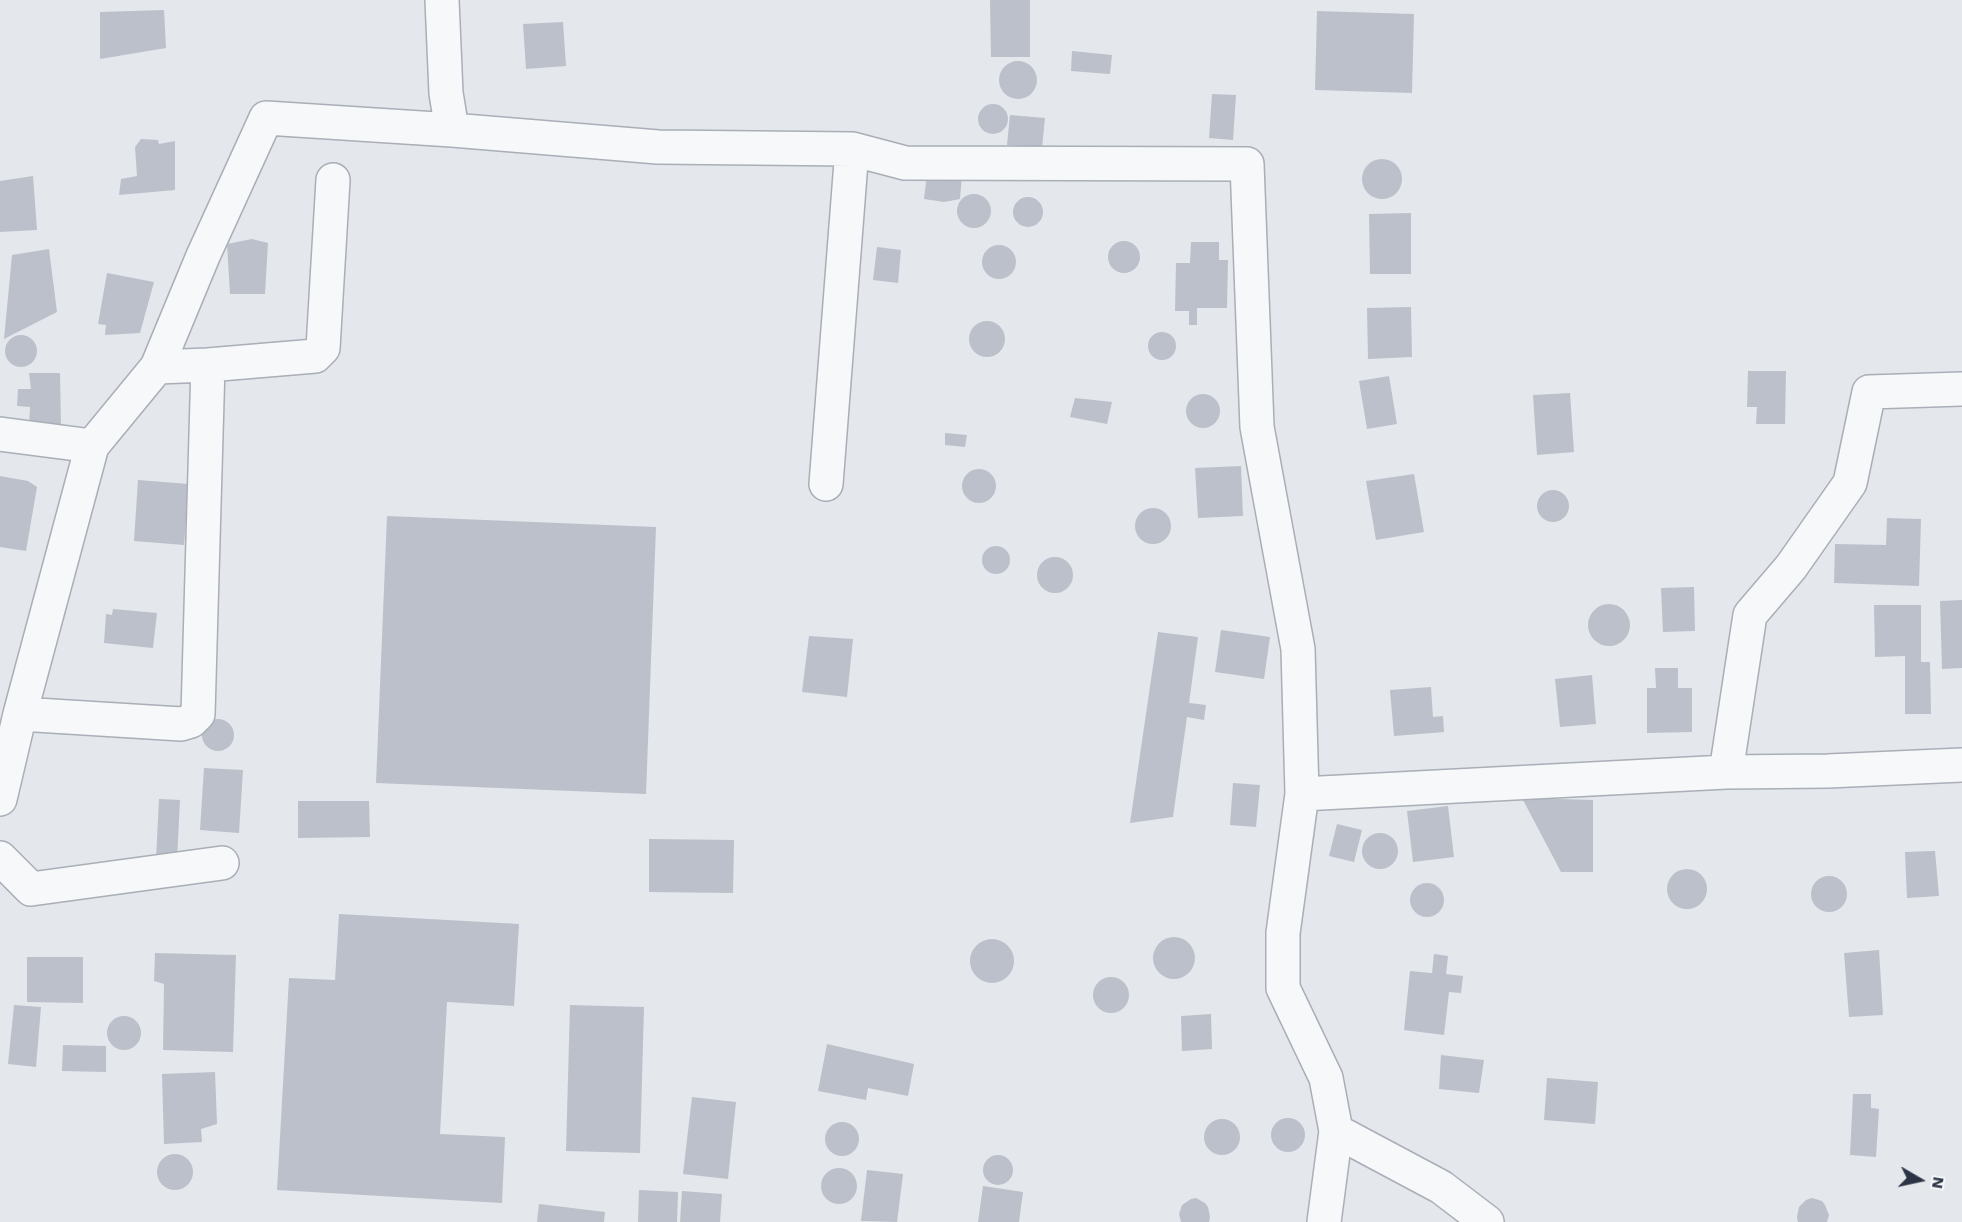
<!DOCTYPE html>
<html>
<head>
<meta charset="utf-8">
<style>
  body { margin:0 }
  #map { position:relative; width:1962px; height:1222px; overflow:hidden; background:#e4e7ec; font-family:"Work Sans",sans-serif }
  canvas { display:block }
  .north { position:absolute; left:1890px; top:1150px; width:60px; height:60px; -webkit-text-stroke:4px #f4f6f9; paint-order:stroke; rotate:99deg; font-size:16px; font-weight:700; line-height:24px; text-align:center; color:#2b3445 }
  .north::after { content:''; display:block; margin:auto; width:21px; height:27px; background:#2b3445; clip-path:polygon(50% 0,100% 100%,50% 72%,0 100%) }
</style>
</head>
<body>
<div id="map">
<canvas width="1962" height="1222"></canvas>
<div class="north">N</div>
</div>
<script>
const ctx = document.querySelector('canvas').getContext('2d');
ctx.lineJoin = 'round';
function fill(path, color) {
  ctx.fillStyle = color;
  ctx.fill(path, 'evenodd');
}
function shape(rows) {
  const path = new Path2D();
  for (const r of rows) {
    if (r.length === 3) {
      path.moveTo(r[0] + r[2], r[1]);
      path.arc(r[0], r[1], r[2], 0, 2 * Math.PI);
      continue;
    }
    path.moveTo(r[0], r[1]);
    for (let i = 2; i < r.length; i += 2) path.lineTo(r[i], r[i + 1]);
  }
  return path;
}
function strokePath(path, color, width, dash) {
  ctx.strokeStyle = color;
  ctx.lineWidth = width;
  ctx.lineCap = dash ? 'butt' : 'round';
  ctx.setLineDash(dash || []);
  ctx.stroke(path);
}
fill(shape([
  [990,0,1030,0,1030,57,991,57],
  [164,10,166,48,100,59,100,12],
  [1317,11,1414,14,1412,93,1315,90],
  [563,22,566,66,526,69,523,24],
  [1072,51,1112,55,1110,74,1071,71],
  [1018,80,19],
  [1212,94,1236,95,1233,140,1209,138],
  [993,119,15],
  [1010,115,1045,118,1042,148,1007,145],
  [141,139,158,140,159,144,175,141,175,190,119,195,121,179,137,176,135,147],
  [1382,179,20],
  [927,174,962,175,960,199,944,202,924,199],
  [33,176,37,230,0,232,0,181],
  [974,211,17],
  [1028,212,15],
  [1411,213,1411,274,1370,274,1369,214],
  [252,239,268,243,265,294,230,294,227,244],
  [1124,257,16],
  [1191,242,1219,242,1219,260,1228,260,1227,308,1197,308,1197,325,1189,325,1189,311,1175,311,1176,263,1190,263],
  [999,262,17],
  [877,247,901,250,898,283,873,280],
  [49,249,57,312,4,339,12,255],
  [107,273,154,282,140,333,105,335,106,325,98,324],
  [1411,307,1412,357,1368,359,1367,308],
  [987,339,18],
  [1162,346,14],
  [21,351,16],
  [1748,371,1786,371,1785,424,1756,424,1757,407,1747,407],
  [29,373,60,373,61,425,29,429,30,407,17,406,18,389,31,389],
  [1389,376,1397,424,1367,429,1359,381],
  [1570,393,1574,452,1537,455,1533,395],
  [1203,411,17],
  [1075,398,1112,402,1107,424,1070,417],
  [945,433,967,435,965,447,945,445],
  [1241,466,1243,516,1198,518,1195,468],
  [979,486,17],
  [1414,474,1424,532,1376,540,1366,481],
  [0,476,28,481,37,487,26,551,0,547],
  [138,480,189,484,184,545,134,541],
  [1553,506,16],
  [1153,526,18],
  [387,516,656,527,646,794,376,783],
  [1887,518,1921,519,1919,586,1834,583,1835,544,1886,545],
  [996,560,14],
  [1055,575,18],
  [1694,587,1695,631,1663,632,1661,588],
  [1962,600,1962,668,1942,669,1940,601],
  [1609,625,21],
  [1874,605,1921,605,1921,662,1930,662,1931,714,1905,714,1905,656,1875,657],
  [113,609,157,613,153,648,104,643,106,614,112,615],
  [1221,630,1270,637,1264,679,1215,672],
  [1158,632,1198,637,1189,703,1206,705,1204,720,1187,717,1173,817,1130,823],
  [809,636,853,639,847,697,802,692],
  [1655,668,1678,668,1678,688,1692,688,1692,732,1647,733,1647,688,1656,688],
  [1592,675,1596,724,1560,727,1555,679],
  [1431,687,1433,717,1443,716,1444,732,1394,736,1390,690],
  [218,735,16],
  [204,768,243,770,239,833,200,830],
  [1233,783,1260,785,1256,827,1230,825],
  [1522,798,1593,800,1593,872,1561,872],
  [159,799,180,800,177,860,156,859],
  [298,801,369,801,370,837,298,838],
  [1448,806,1454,857,1413,862,1407,811],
  [1337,824,1362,830,1354,862,1329,856],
  [1380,851,18],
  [649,839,734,840,733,893,649,892],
  [1935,851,1939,896,1907,898,1905,852],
  [1687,889,20],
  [1829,894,18],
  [1427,900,17],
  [339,914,519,924,514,1006,447,1002,440,1134,505,1137,502,1203,277,1190,289,978,335,980],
  [1174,958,21],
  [992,961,22],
  [1879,950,1883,1015,1849,1017,1844,953],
  [155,953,236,955,233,1052,163,1050,164,984,154,981],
  [1434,954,1448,956,1446,974,1463,976,1461,993,1449,992,1444,1035,1404,1030,1410,971,1432,973],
  [27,957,83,957,83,1003,27,1002],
  [1111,995,18],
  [14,1005,41,1007,36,1067,8,1064],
  [570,1005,644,1007,640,1153,566,1151],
  [1211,1014,1212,1049,1182,1051,1181,1016],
  [124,1033,17],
  [827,1044,914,1064,908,1096,868,1088,866,1100,818,1091],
  [63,1045,106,1046,106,1072,62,1071],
  [1441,1055,1484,1060,1479,1093,1439,1089],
  [215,1072,217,1124,201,1129,202,1142,164,1144,162,1074],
  [1547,1078,1598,1082,1595,1124,1544,1120],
  [1853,1094,1871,1094,1871,1108,1879,1109,1876,1157,1850,1155],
  [692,1097,736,1102,728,1179,683,1174],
  [1288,1135,17],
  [1222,1137,18],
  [842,1139,17],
  [175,1172,18],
  [998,1170,15],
  [839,1186,18],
  [867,1170,903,1174,897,1222,861,1221],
  [983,1186,1023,1192,1019,1222,978,1222],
  [639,1190,678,1192,677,1222,638,1222],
  [682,1191,722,1194,720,1222,680,1222],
  [1196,1198,1205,1203,1208,1207,1210,1217,1209,1222,1181,1222,1179,1214,1182,1205,1191,1199],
  [1812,1198,1822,1201,1825,1205,1829,1215,1827,1222,1798,1222,1797,1217,1799,1207,1806,1200],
  [539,1204,605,1212,604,1222,537,1222]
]), '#bbc0ca');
const minor = shape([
  [442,0,446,93,452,130],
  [208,365,315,356,323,348,333,180],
  [0,434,92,446],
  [826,484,852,149],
  [20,714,181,724,191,721,198,714,208,365,157,367],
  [1726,772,1750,615,1791,567,1850,483,1869,392,1962,389],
  [1302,794,1726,772,1828,771,1962,765],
  [0,799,20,714,92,446,157,367,203,256,266,118,452,130,658,147,852,149,905,163,1247,164,1257,427,1298,649,1302,794,1283,933,1283,988,1326,1078,1336,1131,1324,1222],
  [0,858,31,889,222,863],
  [1336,1131,1441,1187,1487,1222]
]);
strokePath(minor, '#a9aeb7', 36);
strokePath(minor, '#f7f8fa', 33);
</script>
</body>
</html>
